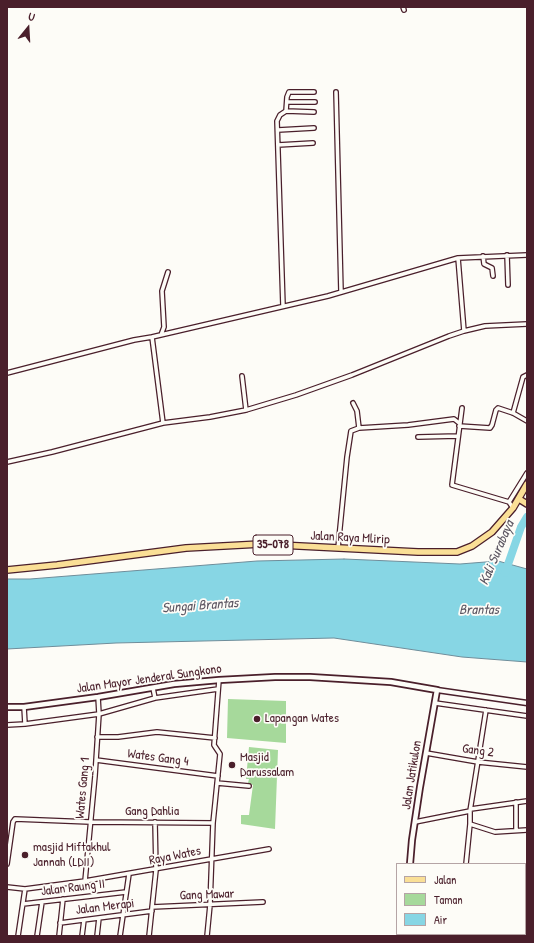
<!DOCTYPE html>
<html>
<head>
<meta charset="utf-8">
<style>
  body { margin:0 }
  #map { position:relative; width:534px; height:943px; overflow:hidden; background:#fdfcf7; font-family:"Patrick Hand",sans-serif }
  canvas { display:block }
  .frame { position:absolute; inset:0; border:8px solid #4a1f2b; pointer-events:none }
  .legend { position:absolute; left:396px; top:863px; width:130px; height:72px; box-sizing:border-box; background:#fdfcf7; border:1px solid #b5a4a5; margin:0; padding:5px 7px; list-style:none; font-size:12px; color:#4a1f2b }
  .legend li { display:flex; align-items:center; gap:8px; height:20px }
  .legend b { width:20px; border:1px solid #b5a4a5 }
  .north { position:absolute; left:8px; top:8px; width:40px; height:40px; -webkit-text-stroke:3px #fdfcf7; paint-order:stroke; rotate:18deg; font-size:11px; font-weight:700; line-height:16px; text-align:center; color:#4a1f2b }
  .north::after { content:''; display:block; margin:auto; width:14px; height:18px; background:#4a1f2b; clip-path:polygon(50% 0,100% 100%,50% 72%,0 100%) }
</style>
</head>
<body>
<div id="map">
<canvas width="534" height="943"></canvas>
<div class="frame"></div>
<ul class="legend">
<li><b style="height:5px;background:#fadf96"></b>Jalan</li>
<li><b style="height:11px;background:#a6d99b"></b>Taman</li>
<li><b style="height:11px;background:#87d6e4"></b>Air</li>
</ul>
<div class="north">U</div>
</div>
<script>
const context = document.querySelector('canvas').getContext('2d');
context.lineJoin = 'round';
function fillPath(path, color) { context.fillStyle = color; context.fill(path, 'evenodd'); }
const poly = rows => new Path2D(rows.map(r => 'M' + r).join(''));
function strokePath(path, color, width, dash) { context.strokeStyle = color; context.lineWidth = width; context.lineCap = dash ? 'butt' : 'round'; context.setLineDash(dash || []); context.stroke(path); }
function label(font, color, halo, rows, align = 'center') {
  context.font = font + ' "Patrick Hand",sans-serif'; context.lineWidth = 3.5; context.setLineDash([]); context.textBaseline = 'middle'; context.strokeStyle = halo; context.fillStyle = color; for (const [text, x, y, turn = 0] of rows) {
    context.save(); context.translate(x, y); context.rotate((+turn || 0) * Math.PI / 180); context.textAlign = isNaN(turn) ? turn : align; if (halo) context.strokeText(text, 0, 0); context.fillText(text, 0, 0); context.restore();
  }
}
fillPath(poly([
  [228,699,286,701,286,743,227,738],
  [249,747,278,750,275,829,241,824,241,815,249,815,253,785,248,783,249,779,246,779]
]), '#a6d99b');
const water = poly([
  [344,559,460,564,498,561,527,569,527,662,462,657,334,638,116,643,7,649,7,579,30,579,257,561,344,559]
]);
fillPath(water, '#87d6e4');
strokePath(water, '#6f8d9a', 1);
strokePath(poly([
  [505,573,521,527,527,517]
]), '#87d6e4', 8);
const minor = poly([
  [403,7,404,10],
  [336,92,341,292],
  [287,102,315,102],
  [286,111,314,112],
  [278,130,314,128],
  [278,145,313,143],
  [507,255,508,285],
  [483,256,484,264,492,268,493,276],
  [283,306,277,121,280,115,286,111,287,97,289,92,314,92],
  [464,331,458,258,527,255],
  [161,335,164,327,162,291,168,272],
  [152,337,328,296,458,258],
  [7,373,134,340,152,337,163,423],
  [242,376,246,410],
  [353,403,357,411,359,428],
  [462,408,452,485,509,502,513,508],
  [513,413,523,377,527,375],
  [459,426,490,428,492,425,496,410,498,408,513,413,527,421],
  [418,437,458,436],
  [7,462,52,452,163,423,210,417,246,410,296,395,352,375,449,336,464,331,485,326,527,324],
  [509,502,527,473],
  [338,548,347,457,351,431,359,428,408,425,454,419,459,423],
  [153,688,155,698],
  [435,703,527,716],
  [24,707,25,724],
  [7,725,25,724,99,714,155,698,218,689],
  [97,737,118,737,157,732,215,738],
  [426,753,478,762,527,767],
  [96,760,218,776],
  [217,783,249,786],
  [516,802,516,830],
  [471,809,527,801],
  [415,822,470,811],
  [470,824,495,832,527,830],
  [7,864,13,822,15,819,90,822,213,823],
  [466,864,470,824,470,811,486,710],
  [525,880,527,880],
  [85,881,95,776,99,714,98,697],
  [7,887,25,889,85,881,269,849],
  [23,904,126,892],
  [152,907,263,902],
  [525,916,527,916],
  [60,923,152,911],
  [18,936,25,889],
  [37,936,42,902],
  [59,936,63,899],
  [82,936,84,920],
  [97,936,99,918],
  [120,936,129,874],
  [149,936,156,870,155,822],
  [207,936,210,905,213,823,220,754,214,745,219,680],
  [456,936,457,934]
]);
const tertiary = poly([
  [437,690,527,703]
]);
const secondary = poly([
  [7,707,24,707,98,697,174,684,219,680,275,677,310,677,391,682,437,690,420,787,412,840,410,864],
  [401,936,401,934]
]);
const primary = poly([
  [519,499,527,504],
  [7,570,57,565,186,548,242,545,260,544,418,552,457,552,472,546,492,532,513,508,527,484]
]);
strokePath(minor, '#4a1f2b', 6);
strokePath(tertiary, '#4a1f2b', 7);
strokePath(secondary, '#4a1f2b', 8);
strokePath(primary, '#4a1f2b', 8);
strokePath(minor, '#fdfcf7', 3.5);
strokePath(tertiary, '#fdfcf7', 4);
strokePath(secondary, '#fdfcf7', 4.5);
strokePath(primary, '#fadf96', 5.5);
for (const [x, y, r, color] of [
  [257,719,4,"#4a1f2b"],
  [232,765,4,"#4a1f2b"],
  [25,855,4,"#4a1f2b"]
]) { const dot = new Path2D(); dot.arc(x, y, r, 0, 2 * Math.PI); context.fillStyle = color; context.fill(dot); strokePath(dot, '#fdfcf7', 1.5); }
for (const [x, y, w] of [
  [273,545,40]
]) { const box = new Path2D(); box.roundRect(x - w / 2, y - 10, w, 20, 3); context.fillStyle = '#fdfcf7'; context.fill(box); strokePath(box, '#4a1f2b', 1); }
label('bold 12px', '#4a1f2b', null, [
  ["35-078",273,545]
]);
label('13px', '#4a1f2b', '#fdfcf7', [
  ["Jalan Raya Mlirip",350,538,3],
  ["Jalan Mayor Jenderal Sungkono",149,679,-8],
  ["Gang 2",478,751,8],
  ["Wates Gang 4",158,758,8],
  ["Jalan Jatikulon",412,775,-81],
  ["Wates Gang 1",83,788,-85],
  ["Gang Dahlia",152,812],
  ["Raya Wates",175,856,-11],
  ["Jalan Raung II",73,888,-7],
  ["Gang Mawar",207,895,-2],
  ["Jalan Merapi",105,907,-7]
]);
label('13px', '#4a1f2b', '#fdfcf7', [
  ["Lapangan Wates",265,719],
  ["Masjid",240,758],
  ["Darussalam",240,773],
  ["masjid Miftakhul",33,848],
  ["Jannah (LDII)",33,863]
], 'left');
label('italic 14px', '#5c5662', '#fdfcf7', [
  ["Kali Surabaya",497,553,-67],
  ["Sungai Brantas",200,606,-4],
  ["Brantas",479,610]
]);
</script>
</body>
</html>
